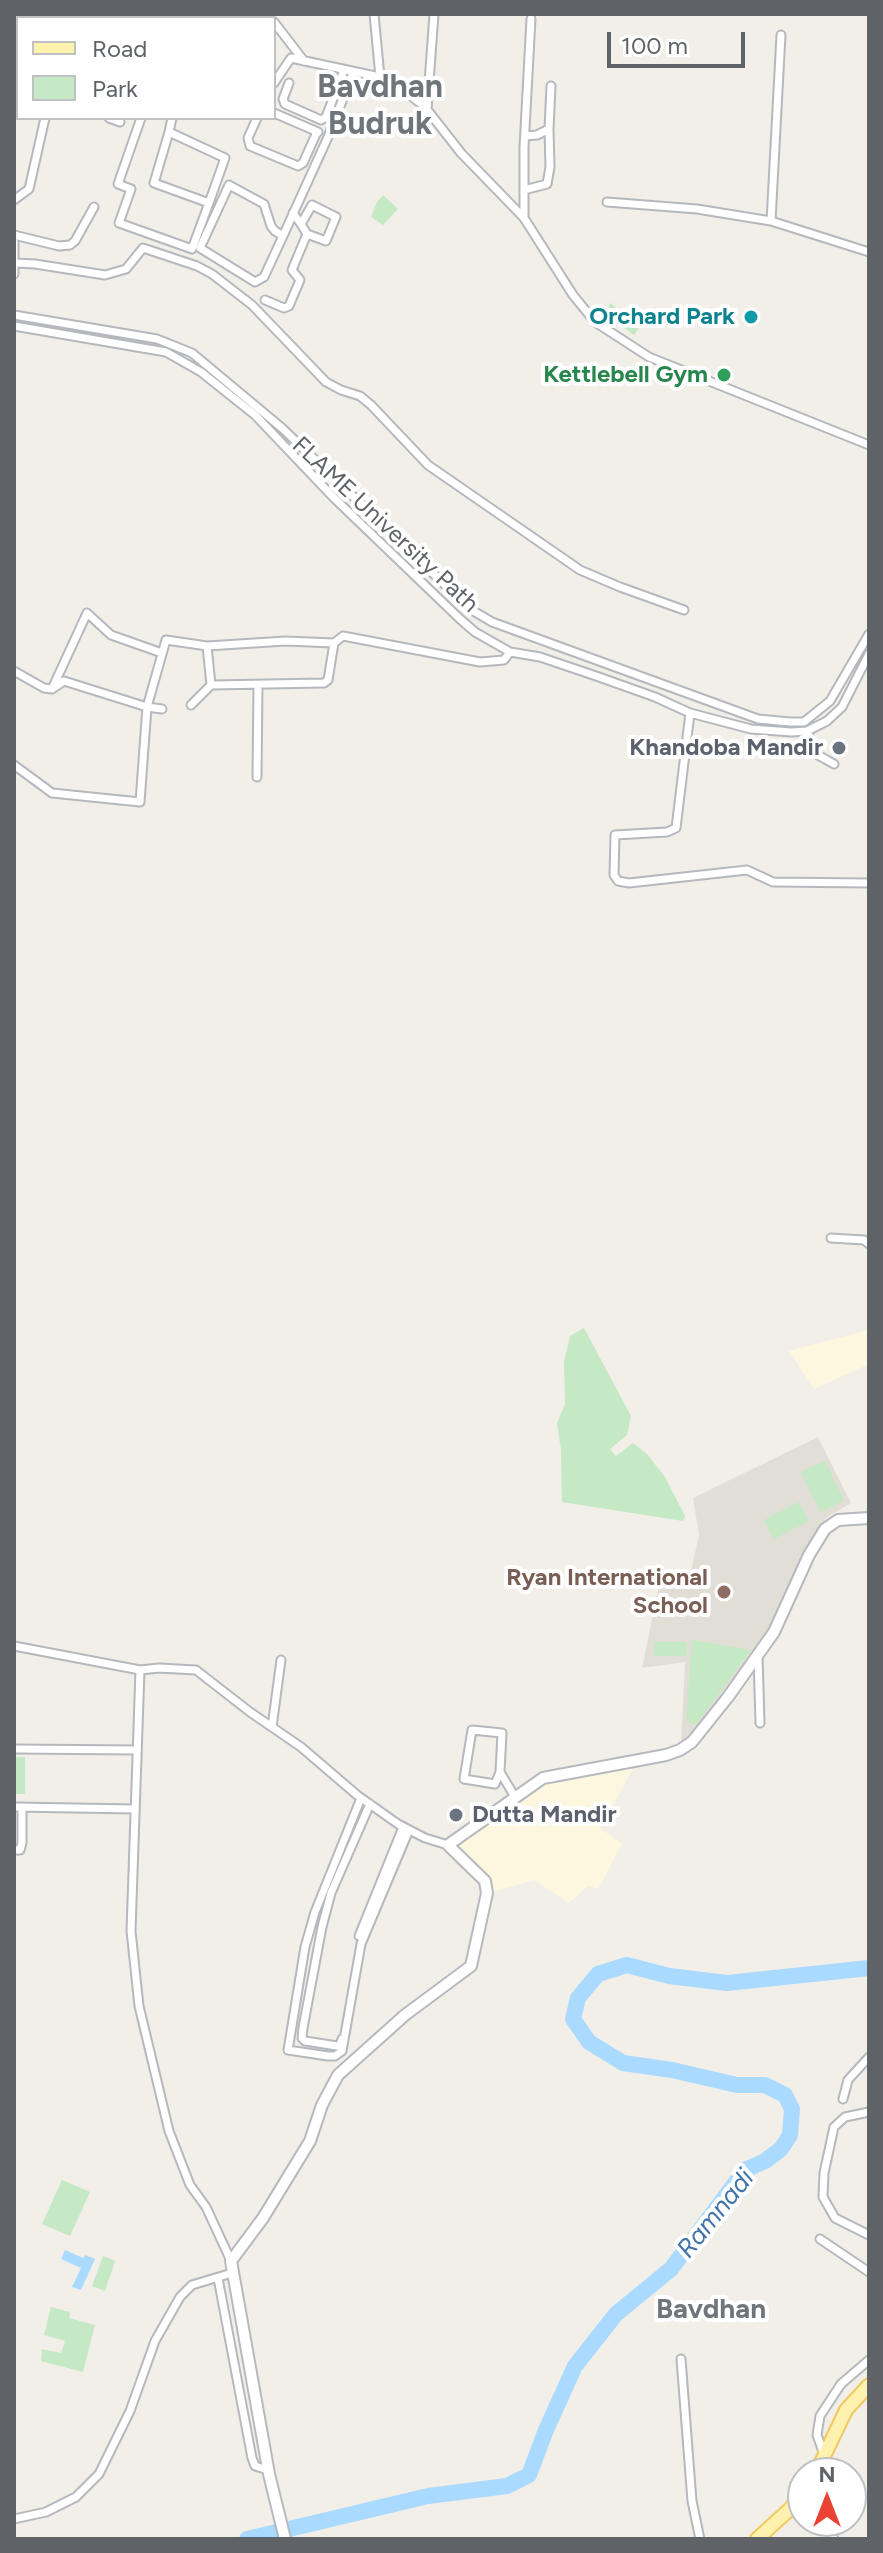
<!DOCTYPE html>
<html>
<head>
<meta charset="utf-8">
<style>
  body { margin:0 }
  #map { position:relative; width:883px; height:2553px; overflow:hidden; background:#f1efe8; font-family:Figtree,sans-serif }
  canvas { display:block }
  .frame { position:absolute; inset:0; border:16px solid #5f6368; pointer-events:none }
  .legend { position:absolute; left:16px; top:16px; width:260px; height:104px; box-sizing:border-box; background:#fff; border:2px solid #bfc1c3; margin:0; padding:10px 14px; list-style:none; font-size:24px; color:#5f6368 }
  .legend li { display:flex; align-items:center; gap:16px; height:40px }
  .legend b { width:40px; border:2px solid #bfc1c3 }
  .north { position:absolute; left:787px; top:2457px; width:80px; height:80px; box-sizing:border-box; background:#fff; border:2px solid #bfc1c3; border-radius:50%; rotate:0deg; font-size:22px; font-weight:700; line-height:32px; text-align:center; color:#5f6368 }
  .north::after { content:''; display:block; margin:auto; width:28px; height:36px; background:#ea4335; clip-path:polygon(50% 0,100% 100%,50% 72%,0 100%) }
  .scale { position:absolute; left:607px; top:32px; width:138px; height:36px; box-sizing:border-box; border:4px solid #5f6368; border-top:0; padding-left:10px; font-size:24px; line-height:28px; white-space:nowrap; color:#5f6368; -webkit-text-stroke:6px #fff; paint-order:stroke }
</style>
</head>
<body>
<div id="map">
<canvas width="883" height="2553"></canvas>
<div class="frame"></div>
<ul class="legend">
<li><b style="height:10px;background:#fff2af"></b>Road</li>
<li><b style="height:22px;background:#c5e8c5"></b>Park</li>
</ul>
<div class="north">N</div>
<div class="scale">100 m</div>
</div>
<script>
const context = document.querySelector('canvas').getContext('2d');
context.lineJoin = 'round';
function fillPath(path, color) { context.fillStyle = color; context.fill(path, 'evenodd'); }
const poly = rows => new Path2D(rows.map(r => 'M' + r).join(''));
function strokePath(path, color, width, dash) { context.strokeStyle = color; context.lineWidth = width; context.lineCap = dash ? 'butt' : 'round'; context.setLineDash(dash || []); context.stroke(path); }
function label(font, color, halo, rows, align = 'center') {
  context.font = font + ' Figtree,sans-serif'; context.lineWidth = 8; context.setLineDash([]); context.textBaseline = 'middle'; context.strokeStyle = halo; context.fillStyle = color; for (const [text, x, y, turn = 0] of rows) {
    context.save(); context.translate(x, y); context.rotate((+turn || 0) * Math.PI / 180); context.textAlign = isNaN(turn) ? turn : align; if (halo) context.strokeText(text, 0, 0); context.fillText(text, 0, 0); context.restore();
  }
}
fillPath(poly([
  [869,1330,869,1364,814,1389,789,1351],
  [633,1764,634,1767,600,1828,622,1844,598,1889,588,1886,569,1903,534,1880,493,1892,485,1874,458,1844,531,1788,551,1780]
]), '#fef7e0');
fillPath(poly([
  [818,1437,851,1503,827,1517,820,1526,772,1629,690,1741,681,1744,685,1662,642,1668,662,1571,690,1575,699,1535,693,1498]
]), '#e1ded6');
fillPath(poly([
  [383,195,398,209,383,225,371,217,377,202],
  [611,303,620,312,622,309,629,316,633,314,645,319,634,335,615,321,606,311,605,313],
  [584,1328,631,1416,627,1435,610,1449,616,1456,633,1443,647,1454,665,1477,685,1516,683,1521,562,1502,561,1450,557,1423,565,1404,564,1362,570,1336],
  [825,1461,844,1501,820,1512,801,1472],
  [799,1502,809,1521,774,1539,764,1520],
  [692,1640,751,1650,696,1725,686,1721],
  [654,1642,687,1642,687,1656,654,1656],
  [14,1757,25,1757,25,1794,14,1794],
  [62,2180,90,2192,70,2236,42,2224],
  [103,2256,115,2261,105,2291,92,2286],
  [51,2307,70,2312,69,2318,95,2325,83,2372,41,2361,42,2349,61,2353,65,2341,44,2335]
]), '#c5e8c5');
fillPath(poly([
  [65,2250,83,2258,85,2255,95,2259,81,2290,72,2287,81,2268,61,2259]
]), '#aadaff');
strokePath(poly([
  [247,2539,428,2496,507,2486,529,2475,546,2430,575,2366,616,2314,671,2269,745,2170,765,2161,781,2149,790,2135,792,2109,785,2095,765,2085,737,2085,672,2070,623,2063,589,2042,573,2019,578,1998,598,1974,627,1965,669,1976,727,1983,869,1968]
]), '#aadaff', 16);
const street = poly([
  [264,14,270,18],
  [374,14,380,77],
  [274,22,304,61],
  [14,26,18,27],
  [274,83,291,58,380,77,397,85,425,107,461,153,524,218,573,295,595,322,649,357,869,445],
  [289,83,283,99,285,104,321,120,326,117,344,70],
  [427,110,434,14],
  [274,113,318,132],
  [109,118,120,122],
  [141,118,118,184,131,189,119,223,192,249,209,203,154,183,169,132],
  [172,118,169,132,225,158,209,203],
  [257,118,248,138,250,146,298,166,303,163,317,132],
  [525,136,537,135,549,129,551,86],
  [524,190,547,184,550,167,549,129],
  [14,200,29,189,45,118],
  [607,202,697,209,771,221,869,252],
  [293,213,301,224,312,205,336,217,326,241,307,234,301,224],
  [524,218,524,147,531,19],
  [771,221,781,35],
  [14,235,59,246,70,245,75,241,94,207],
  [283,236,275,231,271,226,264,204,229,185,200,248,255,282,264,277,283,236,328,137,353,73],
  [14,242,14,274],
  [15,263,35,264,105,275,126,269,143,248,197,266,212,274,252,305,326,382,341,390,360,396,371,405,428,465,580,570,620,587,684,610],
  [265,300,284,308,289,306,300,280,292,270,307,234],
  [14,315,157,339,192,353,282,428,470,609,492,622,758,719,790,722,804,722,830,701,869,634],
  [14,326,166,352,201,372,255,415,334,498,460,619,475,632,510,652,540,657,596,676,655,697,690,713,751,729,791,732,807,731,827,721,842,707,869,654],
  [14,671,44,688,52,689,64,681,147,707,162,709],
  [211,685,207,646,286,641,334,643],
  [52,689,87,613,111,635,162,653],
  [191,705,211,685,324,683,328,680,334,643,343,636,480,662,504,660,510,652],
  [690,713,676,828,667,832,615,835,614,875,618,881,629,883,747,870,773,882,869,883],
  [807,731,816,754,834,764],
  [14,765,52,793,140,802,147,707,166,640,207,646],
  [257,777,258,686],
  [831,1238,864,1240,869,1244],
  [14,1646,140,1670,159,1668,196,1670,250,1712,301,1747,357,1795,398,1824,425,1838,448,1845],
  [758,1655,760,1723],
  [140,1670,131,1931,139,2006,169,2131,190,2185,206,2207,231,2261],
  [272,1727,281,1660],
  [472,1730,502,1733,500,1772,495,1784,464,1779,472,1730],
  [14,1749,137,1750],
  [500,1772,515,1797],
  [361,1798,315,1912,305,1947,288,2050,328,2056,335,2056,342,2051,361,1944,409,1830],
  [14,1807,135,1809],
  [14,1850,20,1850,22,1843,22,1807],
  [359,1936,403,1827],
  [342,2039,340,2045,337,2046,305,2041,302,2038,303,2028,322,1927,331,1893,370,1804],
  [843,2099,848,2080,869,2057],
  [869,2112,845,2117,834,2127,824,2173,823,2197,835,2218,869,2235],
  [820,2239,869,2272],
  [218,2278,252,2458,255,2466,268,2470],
  [681,2359,692,2501,700,2539],
  [825,2457,817,2435,820,2416,841,2384,869,2360],
  [14,2519,46,2512,76,2497,99,2474,130,2411,155,2341,180,2297,192,2285,232,2273],
  [825,2521,834,2539]
]);
const secondary = poly([
  [285,2539,269,2474,231,2261,263,2218,310,2141,322,2105,338,2075,405,2015,471,1966,487,1893,485,1881,448,1845,543,1778,666,1755,680,1750,692,1742,728,1697,774,1632,809,1555,825,1529,838,1520,869,1518]
]);
const primary = poly([
  [816,2473,846,2410,869,2385],
  [757,2539,790,2509,803,2492]
]);
strokePath(street, '#b5b8bc', 11);
strokePath(secondary, '#b6babf', 14);
strokePath(primary, '#f2c960', 16);
strokePath(street, '#fff', 7);
strokePath(secondary, '#fff', 10);
strokePath(primary, '#fff2af', 12);
for (const [x, y, r, color] of [
  [751,317,8,"#0f9aa8"],
  [724,375,8,"#2e9e5b"],
  [839,748,8,"#6b7280"],
  [724,1592,8,"#8d6e63"],
  [456,1815,8,"#6b7280"]
]) { const dot = new Path2D(); dot.arc(x, y, r, 0, 2 * Math.PI); context.fillStyle = color; context.fill(dot); strokePath(dot, '#fff', 3); }
label('bold 24px', '#0d838f', '#fff', [
  ["Orchard Park",735,317]
], 'right');
label('bold 24px', '#27864d', '#fff', [
  ["Kettlebell Gym",708,375]
], 'right');
label('24px', '#5f6368', '#fff', [
  ["FLAME University Path",385,525,43]
]);
label('bold 24px', '#5b616d', '#fff', [
  ["Khandoba Mandir",823,748],
  ["Dutta Mandir",472,1815,"left"]
], 'right');
label('bold 24px', '#785e54', '#fff', [
  ["Ryan International",708,1578],
  ["School",708,1606]
], 'right');
label('italic 26px', '#4174aa', '#fff', [
  ["Ramnadi",716,2214,-51]
]);
label('bold 28px', '#70757a', '#fff', [
  ["Bavdhan",711,2310]
]);
label('bold 32px', '#70757a', '#fff', [
  ["Bavdhan",380,88],
  ["Budruk",380,125]
]);
</script>
</body>
</html>
